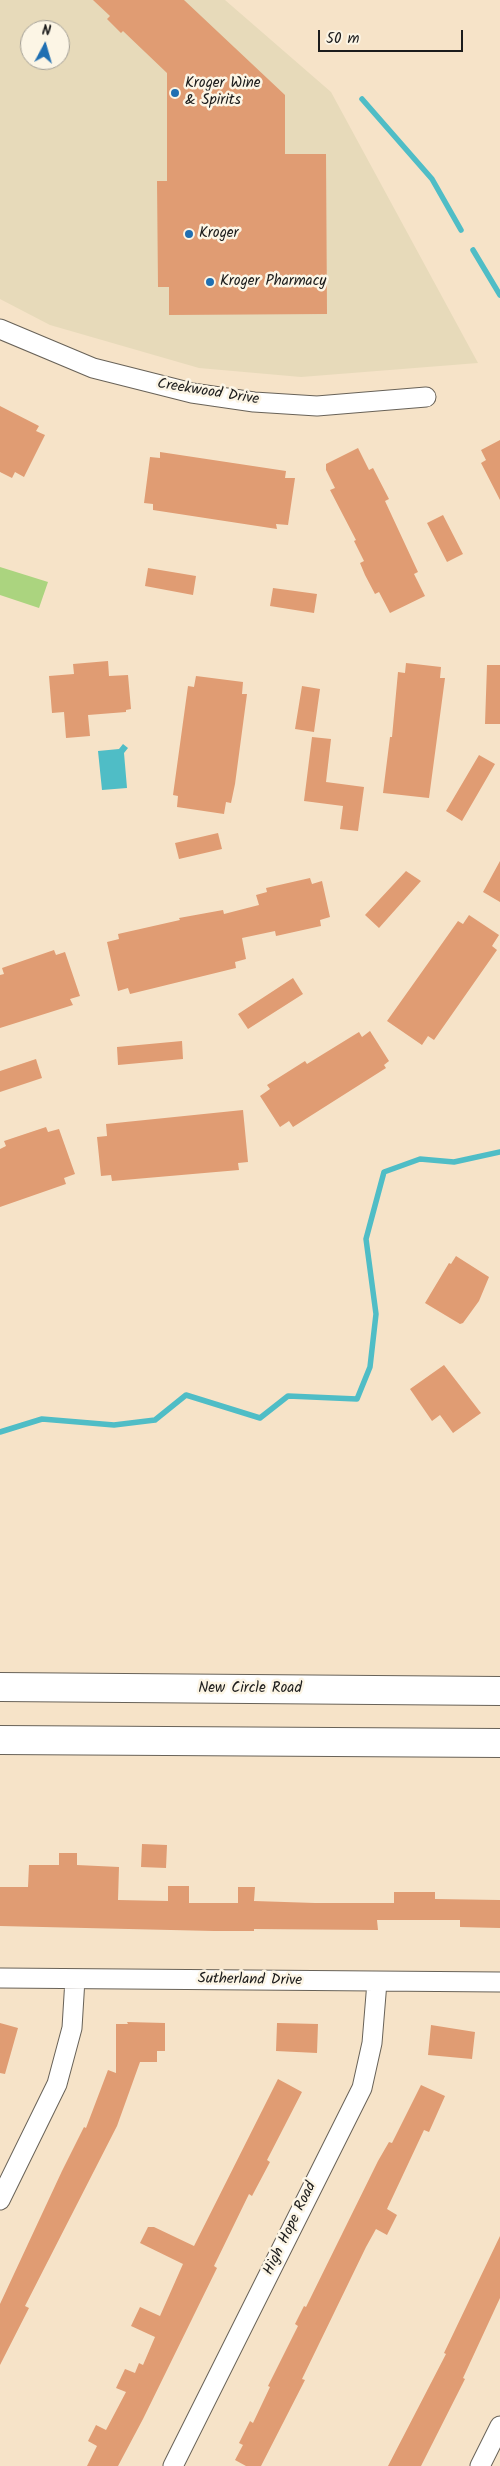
<!DOCTYPE html>
<html>
<head>
<meta charset="utf-8">
<style>
  body { margin:0 }
  #map { position:relative; width:500px; height:2466px; overflow:hidden; background:#f6e3c8; font-family:Kalam,sans-serif }
  canvas { display:block }
  .north { position:absolute; left:20px; top:20px; width:50px; height:50px; box-sizing:border-box; background:#fcf5e5; border:1px solid #a29e95; border-radius:50%; rotate:6deg; font-size:14px; font-weight:700; line-height:20px; text-align:center; color:#1c1c1c }
  .north::after { content:''; display:block; margin:auto; width:18px; height:22px; background:#1f6fb2; clip-path:polygon(50% 0,100% 100%,50% 72%,0 100%) }
  .scale { position:absolute; left:318px; top:30px; width:145px; height:22px; box-sizing:border-box; border:2px solid #1c1c1c; border-top:0; padding-left:6px; font-size:15px; line-height:18px; white-space:nowrap; color:#1c1c1c; -webkit-text-stroke:4px #fcf5e5; paint-order:stroke }
</style>
</head>
<body>
<div id="map">
<canvas width="500" height="2466"></canvas>
<div class="north">N</div>
<div class="scale">50 m</div>
</div>
<script>
const context = document.querySelector('canvas').getContext('2d');
context.lineJoin = 'round';
function fillPath(path, color) { context.fillStyle = color; context.fill(path, 'evenodd'); }
const poly = rows => new Path2D(rows.map(r => 'M' + r).join(''));
function strokePath(path, color, width, dash) { context.strokeStyle = color; context.lineWidth = width; context.lineCap = dash ? 'butt' : 'round'; context.setLineDash(dash || []); context.stroke(path); }
function label(font, color, halo, rows, align = 'center') {
  context.font = font + ' Kalam,sans-serif'; context.lineWidth = 5; context.setLineDash([]); context.textBaseline = 'middle'; context.strokeStyle = halo; context.fillStyle = color; for (const [text, x, y, turn = 0] of rows) {
    context.save(); context.translate(x, y); context.rotate((+turn || 0) * Math.PI / 180); context.textAlign = isNaN(turn) ? turn : align; if (halo) context.strokeText(text, 0, 0); context.fillText(text, 0, 0); context.restore();
  }
}
fillPath(poly([
  [0,0,225,0,331,92,478,363,301,377,199,368,50,325,0,299],
  [30,30,60,30,60,60,30,60]
]), '#e7daba');
fillPath(poly([
  [0,567,48,582,39,608,0,595]
]), '#abd47f');
fillPath(poly([
  [123,744,128,748,124,753,127,788,102,790,98,751,119,749]
]), '#4fbdc6');
strokePath(poly([
  [362,99,432,179,461,230],
  [473,250,500,295],
  [0,1432,42,1419,114,1425,155,1420,186,1395,260,1418,288,1396,357,1399,370,1367,376,1314,366,1239,384,1172,420,1159,454,1162,500,1152]
]), '#4fbdc6', 5.5);
fillPath(poly([
  [93,0,184,0,285,95,285,154,326,154,327,314,169,315,169,287,158,287,157,181,167,181,167,73,123,31,121,33,107,19,110,16],
  [0,406,39,426,36,431,45,435,24,477,15,472,12,478,0,472],
  [500,440,500,500,481,463,486,460,481,450],
  [358,448,369,470,373,468,389,499,385,501,418,572,414,574,425,596,390,613,379,592,375,594,365,575,360,563,364,561,354,541,356,540,330,490,335,488,326,470,326,464],
  [160,452,286,471,285,478,295,478,288,525,276,524,277,529,153,510,153,504,144,503,150,457,160,458],
  [443,515,463,554,447,562,427,523],
  [148,568,196,576,193,595,145,586],
  [273,588,317,594,314,613,270,606],
  [108,661,109,676,128,675,131,709,126,710,126,712,88,715,90,736,66,738,64,712,52,713,49,676,74,674,73,664],
  [406,663,441,667,440,678,445,678,429,798,383,793,390,737,392,737,398,672,405,673],
  [487,665,500,665,500,724,485,724],
  [196,676,243,682,242,694,247,694,235,784,231,803,226,802,224,814,177,807,178,796,173,795,188,686,194,687],
  [302,686,320,689,314,732,295,729],
  [312,737,331,739,326,782,364,787,358,831,340,829,343,806,304,801],
  [479,755,495,764,462,821,446,811],
  [218,833,222,849,179,859,175,843],
  [500,861,500,902,483,892],
  [406,871,421,881,379,928,365,915],
  [310,878,312,884,322,881,330,917,320,920,321,926,276,936,275,931,242,938,246,959,235,962,236,968,130,994,128,988,118,991,107,942,119,939,118,934,180,920,179,918,223,910,224,914,259,905,256,895,267,892,266,888],
  [469,915,499,935,492,946,497,950,434,1040,428,1036,422,1045,387,1021,458,921,463,924],
  [54,950,56,955,65,952,80,996,70,999,73,1005,0,1028,0,975,4,974,2,968],
  [293,978,303,994,248,1029,238,1014],
  [370,1031,389,1061,384,1065,386,1068,293,1127,289,1121,280,1127,260,1096,270,1089,267,1085,305,1061,307,1064,359,1032,362,1037],
  [182,1041,183,1059,118,1065,117,1047],
  [36,1059,42,1078,0,1092,0,1071],
  [243,1110,248,1162,238,1163,239,1170,112,1181,111,1175,101,1176,97,1137,107,1136,106,1124],
  [46,1127,48,1132,59,1129,75,1174,64,1178,66,1184,0,1207,0,1149,6,1146,4,1141],
  [456,1256,489,1277,479,1301,463,1323,460,1324,425,1303,449,1263,451,1264],
  [444,1365,481,1413,453,1433,440,1415,432,1421,410,1389],
  [142,1844,167,1845,166,1868,141,1867],
  [59,1853,77,1853,77,1865,119,1867,118,1900,168,1901,168,1886,189,1886,189,1903,238,1903,238,1887,255,1887,254,1901,315,1903,394,1903,394,1892,435,1892,435,1899,500,1900,500,1928,460,1927,460,1920,377,1920,378,1930,254,1929,254,1931,214,1931,0,1926,0,1887,28,1887,29,1865,59,1865],
  [127,2022,165,2023,165,2051,157,2051,157,2062,140,2062,117,2126,25,2306,29,2308,0,2365,0,2304,62,2171,84,2127,86,2128,108,2070,116,2073,116,2024,128,2024],
  [0,2023,18,2028,5,2074,0,2073],
  [277,2023,318,2024,317,2053,276,2051],
  [431,2025,475,2032,472,2059,428,2055],
  [278,2079,302,2092,267,2160,270,2162,252,2196,249,2194,214,2266,217,2268,143,2419,118,2466,87,2466,97,2446,88,2441,96,2425,106,2430,126,2392,116,2388,125,2369,135,2373,139,2363,143,2365,155,2337,131,2326,140,2307,160,2316,183,2264,140,2243,148,2227,154,2227,194,2246],
  [421,2085,445,2096,429,2132,424,2130,387,2209,397,2215,387,2235,376,2229,366,2247,302,2379,305,2380,261,2466,246,2466,235,2460,243,2445,239,2443,250,2421,253,2423,270,2387,268,2386,298,2326,295,2324,304,2306,306,2307,378,2161,389,2142,392,2143],
  [500,2236,500,2298,463,2378,465,2379,421,2466,388,2466,446,2354,444,2353]
]), '#e09c73');
const minor = poly([
  [0,329,93,368,192,393,254,402,317,406,426,397],
  [0,1978,500,1982],
  [0,2200,57,2084,72,2028,75,1979],
  [173,2466,362,2088,372,2043,377,1982],
  [480,2466,500,2426]
]);
const motorway = poly([
  [0,1687,500,1691],
  [0,1740,500,1743]
]);
strokePath(minor, '#686258', 21);
strokePath(motorway, '#686258', 30);
strokePath(minor, '#fff', 19);
strokePath(motorway, '#fff', 28);
for (const [x, y, r, color] of [
  [175,93,5,"#1f6fb2"],
  [189,234,5,"#1f6fb2"],
  [210,282,5,"#1f6fb2"]
]) { const dot = new Path2D(); dot.arc(x, y, r, 0, 2 * Math.PI); context.fillStyle = color; context.fill(dot); strokePath(dot, '#fcf5e5', 2); }
label('15px', '#1c1c1c', '#fcf5e5', [
  ["Kroger Wine",185,84],
  ["& Spirits",185,101],
  ["Kroger",199,234],
  ["Kroger Pharmacy",220,282]
], 'left');
label('15px', '#1c1c1c', '#fcf5e5', [
  ["Creekwood Drive",208,393,9],
  ["New Circle Road",250,1689],
  ["Sutherland Drive",250,1981,1],
  ["High Hope Road",291,2229,-64]
]);
</script>
</body>
</html>
